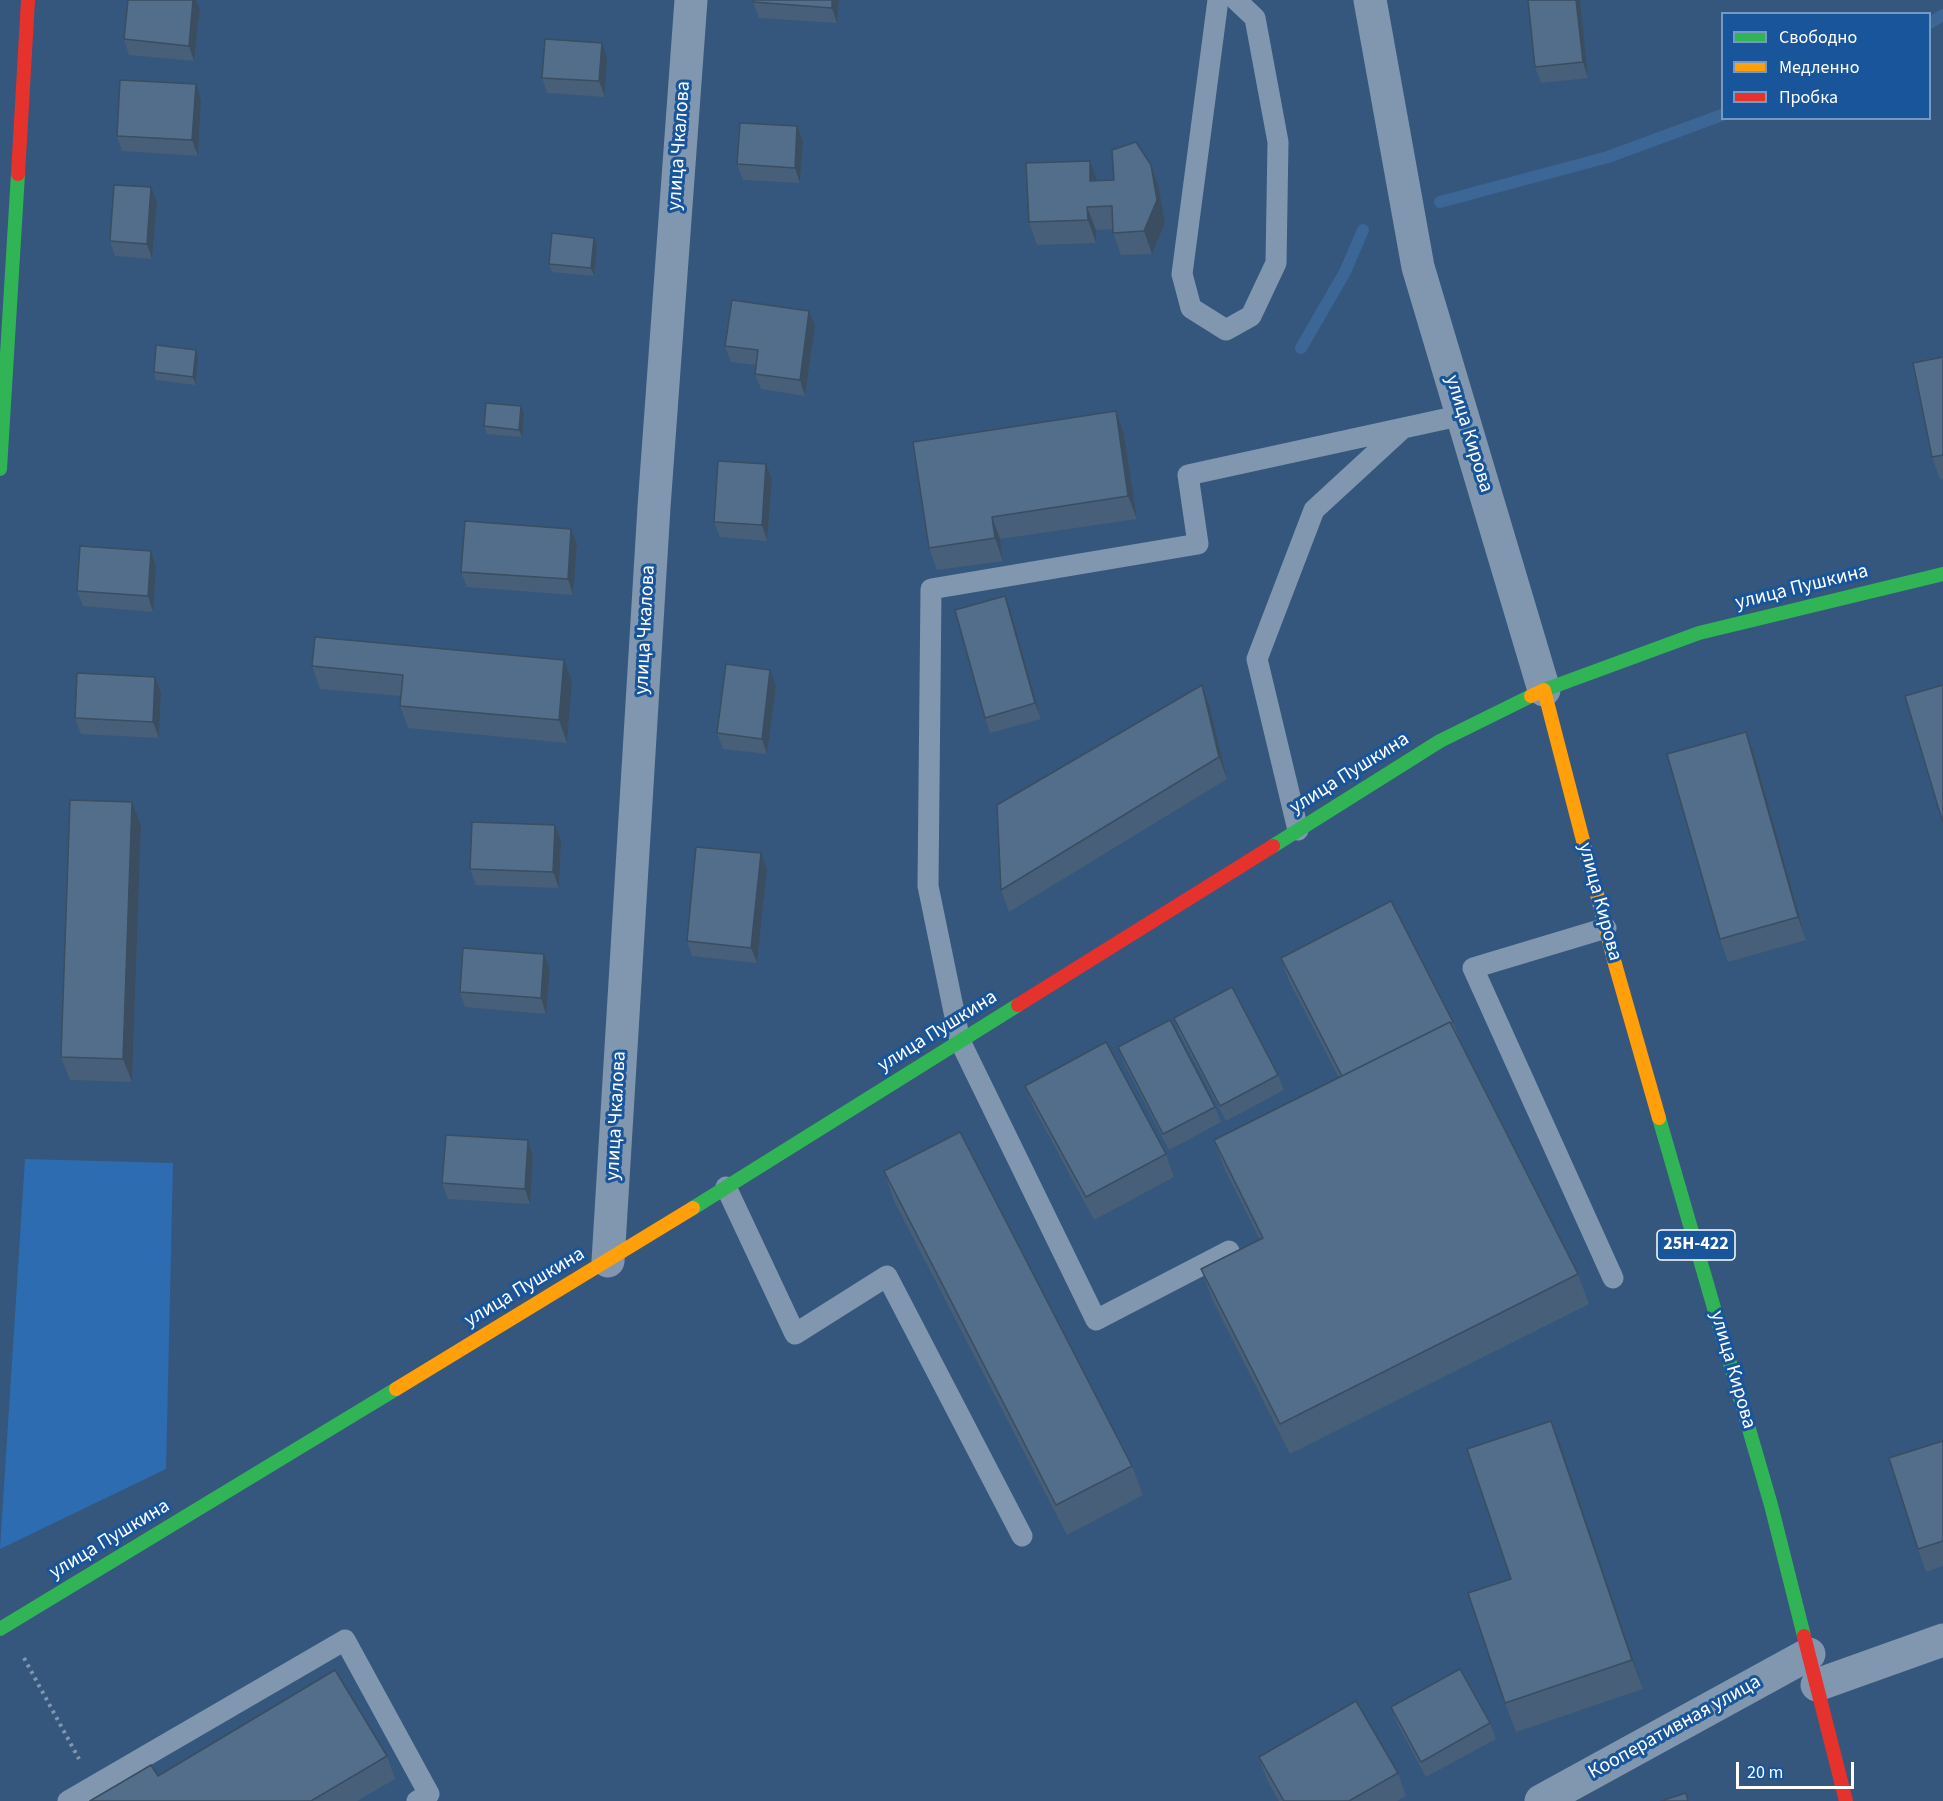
<!DOCTYPE html>
<html>
<head>
<meta charset="utf-8">
<style>
  body { margin:0 }
  #map { position:relative; width:1943px; height:1801px; overflow:hidden; background:#35577d; font-family:"Source Sans 3",sans-serif }
  canvas { display:block }
  .legend { position:absolute; left:1721px; top:12px; width:210px; height:108px; box-sizing:border-box; background:#18559a; border:2px solid #7499c2; margin:0; padding:8px 10px; list-style:none; font-size:18px; color:#fff }
  .legend li { display:flex; align-items:center; gap:12px; height:30px }
  .legend b { width:30px; border:2px solid #7499c2 }
  .scale { position:absolute; left:1736px; top:1762px; width:118px; height:27px; box-sizing:border-box; border:3px solid #fff; border-top:0; padding-left:8px; font-size:18px; line-height:21px; white-space:nowrap; color:#fff; -webkit-text-stroke:4px #18559a; paint-order:stroke }
</style>
</head>
<body>
<div id="map">
<canvas width="1943" height="1801"></canvas>
<ul class="legend">
<li><b style="height:8px;background:#30b455"></b>Свободно</li>
<li><b style="height:8px;background:#ff9f0a"></b>Медленно</li>
<li><b style="height:8px;background:#e5322d"></b>Пробка</li>
</ul>
<div class="scale">20 m</div>
</div>
<script>
const context = document.querySelector('canvas').getContext('2d');
context.lineJoin = 'round';
function fillPath(path, color) { context.fillStyle = color; context.fill(path, 'evenodd'); }
const poly = rows => new Path2D(rows.map(r => 'M' + r).join(''));
function strokePath(path, color, width, dash) { context.strokeStyle = color; context.lineWidth = width; context.lineCap = dash ? 'butt' : 'round'; context.setLineDash(dash || []); context.stroke(path); }
function label(font, color, halo, rows, align = 'center') {
  context.font = font + ' "Source Sans 3",sans-serif'; context.lineWidth = 6; context.setLineDash([]); context.textBaseline = 'middle'; context.strokeStyle = halo; context.fillStyle = color; for (const [text, x, y, turn = 0] of rows) {
    context.save(); context.translate(x, y); context.rotate((+turn || 0) * Math.PI / 180); context.textAlign = isNaN(turn) ? turn : align; if (halo) context.strokeText(text, 0, 0); context.fillText(text, 0, 0); context.restore();
  }
}
fillPath(poly([
  [25,1159,173,1163,166,1469,0,1549]
]), '#2d6cb0');
strokePath(poly([
  [1930,23,1943,15],
  [1440,202,1608,157,1722,115],
  [1301,348,1345,272,1363,230]
]), '#3b6696', 12);
strokePath(poly([
  [24,1658,79,1759]
]), '#8097af', 4, [3, 4.5]);
strokePath(poly([
  [1218,0,1182,274,1191,308,1226,330,1251,316,1276,263,1278,142,1255,18,1236,0],
  [1298,830,1257,659,1314,510,1402,429],
  [1606,928,1473,968,1613,1278],
  [726,1187,795,1334,887,1276,1022,1536],
  [1229,1251,1096,1320,960,1041,928,886,931,589,1198,544,1188,475,1463,415],
  [68,1801,345,1640,429,1794,417,1801]
]), '#8097af', 21);
strokePath(poly([
  [1370,0,1418,267,1544,690],
  [608,1261,654,507,691,0],
  [1817,1685,1943,1640],
  [1541,1801,1809,1654]
]), '#8097af', 33);
strokePath(poly([
  [0,469,18,174],
  [1544,690,1699,633,1943,574],
  [1273,846,1440,741,1531,696],
  [1659,1118,1771,1505,1804,1636],
  [693,1208,1018,1005],
  [0,1629,396,1389]
]), '#30b455', 14);
strokePath(poly([
  [1531,696,1544,690,1615,964,1659,1118],
  [396,1389,693,1208]
]), '#ff9f0a', 14);
strokePath(poly([
  [18,174,28,0],
  [1018,1005,1273,846],
  [1804,1636,1846,1801]
]), '#e5322d', 14);
fillPath(poly([
  [128,0,196,0,200,9,194,61,129,55,124,39],
  [754,0,839,0,837,23,759,18,753,2],
  [1580,0,1588,78,1541,83,1535,67],
  [607,58,605,97,547,93,542,78],
  [201,100,198,156,122,151,117,136],
  [797,126,803,141,800,183,743,180,737,164],
  [1097,181,1159,188,1165,223,1152,254,1121,255,1113,233,1113,229,1096,230,1096,243,1037,245,1029,222],
  [157,202,152,259,115,256,110,241],
  [597,245,594,276,552,272,549,264],
  [815,326,805,396,761,389,755,374,756,365,731,362,725,346],
  [1943,357,1943,479,1940,480,1932,457],
  [198,358,196,385,156,380,154,372],
  [524,414,522,437,487,434,484,426],
  [1124,434,1137,519,1000,539,1003,561,937,570,929,548],
  [766,464,772,479,767,541,720,537,714,522],
  [571,529,577,544,573,595,467,587,461,572],
  [156,567,153,612,83,606,77,591],
  [1011,612,1041,719,990,733,985,718],
  [312,666,572,682,567,743,408,728,400,706,401,696,320,689],
  [155,677,161,692,159,738,81,734,75,718],
  [776,686,767,754,723,749,717,733],
  [1210,708,1227,779,1009,912,1001,890],
  [1746,732,1754,754,1806,940,1728,962,1720,939],
  [132,802,141,825,132,1082,70,1080,61,1057],
  [561,841,559,888,476,885,470,869],
  [761,853,767,869,757,963,692,956,687,941],
  [544,954,550,969,546,1014,465,1007,460,992],
  [1281,958,1453,1022,1461,1043,1578,1274,1589,1304,1290,1454,1212,1299,1201,1269,1260,1240,1225,1170,1214,1140,1339,1078,1289,981],
  [1174,1018,1278,1075,1284,1090,1226,1121,1179,1033],
  [1118,1047,1215,1107,1221,1122,1169,1150,1124,1063],
  [1025,1086,1166,1154,1174,1177,1094,1220,1034,1108],
  [528,1140,533,1156,530,1204,448,1199,442,1183],
  [884,1171,1132,1466,1143,1495,1067,1535,894,1201],
  [1551,1421,1643,1689,1516,1732,1505,1703,1511,1579],
  [1943,1441,1943,1566,1926,1572,1918,1549],
  [1391,1707,1490,1723,1496,1739,1426,1777,1397,1723],
  [387,1756,395,1779,357,1801,90,1801,158,1776],
  [1259,1757,1398,1773,1406,1796,1397,1801,1279,1801,1267,1780]
]), '#475f78');
fillPath(poly([
  [193,0,196,0,200,9,194,61,189,46],
  [832,0,839,0,837,23,832,8],
  [1576,0,1580,0,1588,78,1583,62],
  [602,43,607,58,605,97,599,81],
  [196,84,201,100,198,156,192,140],
  [797,126,803,141,800,183,795,168],
  [1090,161,1098,183,1090,181],
  [1151,165,1159,188,1165,223,1152,254,1144,231],
  [151,187,157,202,152,259,147,244],
  [1087,207,1096,230,1096,243,1088,220],
  [594,238,597,245,594,276,591,268],
  [809,311,815,326,805,396,800,380],
  [196,350,198,358,196,385,193,377],
  [521,406,524,414,522,437,519,430],
  [1116,411,1124,434,1137,519,1128,496],
  [766,464,772,479,767,541,762,525],
  [992,517,1000,539,1003,561,995,538],
  [571,529,577,544,573,595,568,579],
  [151,551,156,567,153,612,148,596],
  [1005,596,1011,612,1041,719,1035,703],
  [564,660,572,682,567,743,559,720],
  [770,670,776,686,767,754,762,739],
  [155,677,161,692,159,738,153,722],
  [1202,685,1210,708,1227,779,1219,757],
  [1746,732,1754,754,1806,940,1798,917],
  [132,802,141,825,132,1082,123,1059],
  [555,825,561,841,559,888,553,872],
  [761,853,767,869,757,963,751,948],
  [544,954,550,969,546,1014,541,998],
  [528,1140,533,1156,530,1204,525,1189],
  [1551,1421,1562,1450,1643,1689,1632,1660]
]), '#3a4d61');
const building = poly([
  [128,0,193,0,189,46,124,39,128,0],
  [754,0,832,0,832,8,753,2,754,0],
  [1528,0,1576,0,1583,62,1535,67,1528,0],
  [545,39,602,43,599,81,542,78,545,39],
  [120,80,196,84,192,140,117,136,120,80],
  [740,123,797,126,795,168,737,164,740,123],
  [1136,142,1151,165,1157,200,1144,231,1113,233,1112,206,1087,207,1088,220,1029,222,1026,163,1090,161,1090,181,1114,180,1112,150,1136,142],
  [114,185,151,187,147,244,110,241,114,185],
  [552,233,594,238,591,268,549,264,552,233],
  [732,300,809,311,800,380,755,374,758,350,725,346,732,300],
  [156,345,196,350,193,377,154,372,156,345],
  [1943,357,1943,455,1932,457,1913,363,1943,357],
  [486,403,521,406,519,430,484,426,486,403],
  [1116,411,1128,496,992,517,995,538,929,548,913,442,1116,411],
  [718,461,766,464,762,525,714,522,718,461],
  [465,521,571,529,568,579,461,572,465,521],
  [80,546,151,551,148,596,77,591,80,546],
  [1005,596,1035,703,985,718,955,610,1005,596],
  [315,637,564,660,559,720,400,706,403,675,312,666,315,637],
  [726,664,770,670,762,739,717,733,726,664],
  [77,673,155,677,153,722,75,718,77,673],
  [1202,685,1219,757,1001,890,997,805,1202,685],
  [1943,685,1943,823,1905,696,1943,685],
  [1746,732,1798,917,1720,939,1667,754,1746,732],
  [70,800,132,802,123,1059,61,1057,70,800],
  [472,822,555,825,553,872,470,869,472,822],
  [696,847,761,853,751,948,687,941,696,847],
  [1391,901,1453,1022,1451,1024,1450,1022,1342,1076,1281,958,1391,901],
  [463,948,544,954,541,998,460,992,463,948],
  [1232,987,1278,1075,1220,1106,1174,1018,1232,987],
  [1170,1020,1215,1107,1163,1134,1118,1047,1170,1020],
  [1450,1022,1578,1274,1280,1424,1201,1269,1263,1238,1214,1140,1450,1022],
  [1106,1042,1166,1154,1086,1197,1025,1086,1106,1042],
  [960,1132,1132,1466,1056,1505,884,1171,960,1132],
  [446,1135,528,1140,525,1189,442,1183,446,1135],
  [1551,1421,1632,1660,1505,1703,1468,1593,1511,1579,1467,1449,1551,1421],
  [1943,1441,1943,1541,1918,1549,1889,1458,1943,1441],
  [1460,1669,1490,1723,1421,1762,1391,1707,1460,1669],
  [335,1670,387,1756,311,1801,90,1801,151,1765,158,1776,335,1670],
  [1356,1701,1398,1773,1349,1801,1284,1801,1259,1757,1356,1701],
  [1686,1793,1688,1801,1661,1801,1686,1793]
]);
fillPath(building, '#536e8b');
strokePath(building, '#3a4d61', 1.5);
for (const [x, y, w] of [
  [1696,1245,78]
]) { const box = new Path2D(); box.roundRect(x - w / 2, y - 15, w, 30, 4.5); context.fillStyle = '#18559a'; context.fill(box); strokePath(box, '#fff', 1.5); }
label('bold 18px', '#fff', null, [
  ["25Н-422",1696,1245]
]);
label('20px', '#fff', '#18559a', [
  ["улица Чкалова",680,146,-86],
  ["улица Кирова",1468,434,73],
  ["улица Пушкина",1802,588,-14],
  ["улица Чкалова",646,630,-87],
  ["улица Пушкина",1350,774,-32],
  ["улица Кирова",1599,902,75],
  ["улица Пушкина",938,1032,-32],
  ["улица Чкалова",617,1116,-87],
  ["улица Пушкина",525,1288,-31],
  ["улица Кирова",1732,1370,74],
  ["улица Пушкина",110,1540,-31],
  ["Кооперативная улица",1675,1728,-29]
]);
</script>
</body>
</html>
